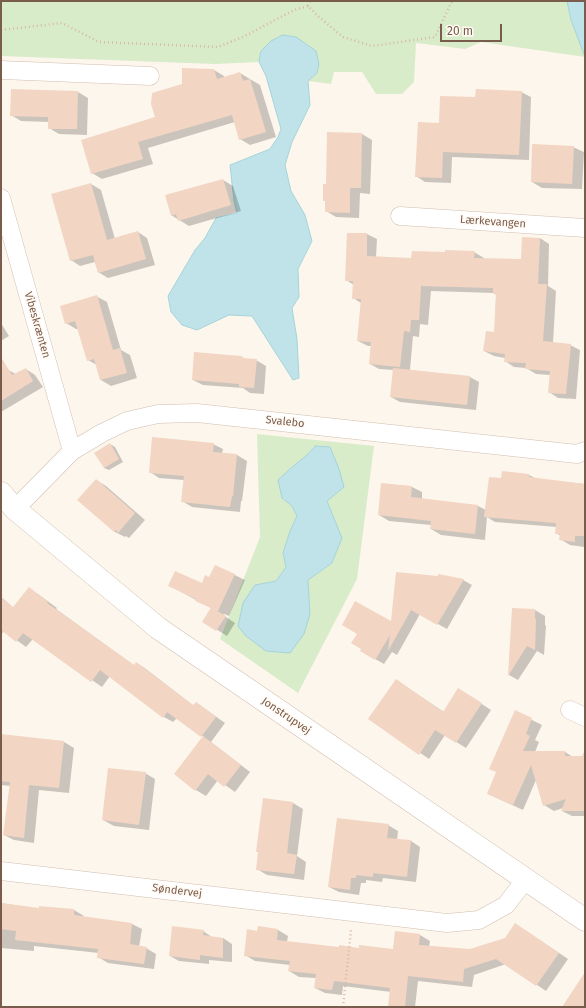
<!DOCTYPE html>
<html>
<head>
<meta charset="utf-8">
<style>
  body { margin:0 }
  #map { position:relative; width:586px; height:1008px; overflow:hidden; background:#fdf6ec; font-family:"Fira Sans",sans-serif }
  canvas { display:block }
  .frame { position:absolute; inset:0; border:2px solid #7a5c4d; pointer-events:none }
  .scale { position:absolute; left:440px; top:24px; width:62px; height:18px; box-sizing:border-box; border:2px solid #7a5c4d; border-top:0; padding-left:5px; font-size:12px; line-height:14px; white-space:nowrap; color:#7a5c4d; -webkit-text-stroke:3px #fffaf3; paint-order:stroke }
</style>
</head>
<body>
<div id="map">
<canvas width="586" height="1008"></canvas>
<div class="frame"></div>
<div class="scale">20 m</div>
</div>
<script>
const context = document.querySelector('canvas').getContext('2d');
context.lineJoin = 'round';
function fillPath(path, color) { context.fillStyle = color; context.fill(path, 'evenodd'); }
const poly = rows => new Path2D(rows.map(r => 'M' + r).join(''));
function strokePath(path, color, width, dash) { context.strokeStyle = color; context.lineWidth = width; context.lineCap = dash ? 'butt' : 'round'; context.setLineDash(dash || []); context.stroke(path); }
function label(font, color, halo, rows, align = 'center') {
  context.font = font + ' "Fira Sans",sans-serif'; context.lineWidth = 3; context.setLineDash([]); context.textBaseline = 'middle'; context.strokeStyle = halo; context.fillStyle = color; for (const [text, x, y, turn = 0] of rows) {
    context.save(); context.translate(x, y); context.rotate((+turn || 0) * Math.PI / 180); context.textAlign = isNaN(turn) ? turn : align; if (halo) context.strokeText(text, 0, 0); context.fillText(text, 0, 0); context.restore();
  }
}
fillPath(poly([
  [1,1,567,1,571,20,585,57,481,42,465,49,416,43,414,82,402,94,376,94,362,72,334,72,331,84,308,81,317,73,319,64,261,51,259,62,215,64,1,56],
  [257,434,374,446,357,579,298,693,220,639,260,537],
  [314,446,327,501,342,538,332,563,308,580,310,614,254,585,276,581,286,567,283,553,290,531,297,516,292,506,282,498,291,468,307,455]
]), '#d8ecc9');
const water = poly([
  [567,1,585,1,585,57,571,20,567,1],
  [283,35,296,37,316,51,319,64,317,73,308,81,310,105,292,142,285,165,291,191,305,215,312,241,298,269,299,297,292,308,297,339,299,378,293,380,252,316,229,315,197,330,182,325,171,312,168,296,195,250,205,238,216,218,237,213,234,201,230,165,270,149,278,137,281,129,266,76,259,62,261,51,271,41,283,35],
  [315,446,330,447,339,469,344,487,327,501,342,538,332,563,308,580,310,614,304,634,290,653,266,651,246,636,238,626,243,603,255,585,276,581,286,567,283,553,290,531,297,516,292,506,282,498,278,480,291,468,307,455,315,446]
]);
fillPath(water, '#bfe3e8');
strokePath(water, '#a5d3da', 1);
fillPath(poly([
  [214,70,224,76,224,78,240,73,260,85,276,137,250,145,240,139,235,122,148,148,153,164,102,179,92,173,156,118,183,85],
  [78,92,88,98,87,135,59,134,49,128,49,122,21,121,11,115],
  [521,92,531,97,529,160,452,157,451,183,425,182,416,176,440,124,476,98],
  [362,134,372,140,370,194,360,193,359,218,336,217,326,211,326,202,324,200,327,185],
  [573,147,584,152,582,189,542,188,532,182],
  [223,180,233,186,241,211,189,226,171,215],
  [91,184,101,190,115,239,138,232,147,238,155,265,108,278,98,272,95,262,80,266,71,260],
  [348,234,367,234,377,239,376,257,412,259,474,252,484,258,484,260,522,260,540,238,549,244,548,286,556,291,553,343,570,345,580,350,576,399,558,398,549,392,550,375,536,374,526,368,514,367,505,361,505,358,494,356,484,351,495,333,496,295,494,293,431,291,428,325,420,324,419,337,413,336,410,370,470,377,479,382,476,410,400,402,391,397,394,370,379,369,370,364,371,346,368,346,358,341,361,303,353,298,354,285,346,280],
  [96,296,107,302,121,350,130,355,137,378,111,386,101,380,97,365,88,360,79,329,76,329,66,323],
  [1,323,9,336,1,341],
  [242,357,245,359,256,360,266,366,264,394,250,393,243,388,203,385,193,380],
  [1,361,8,370,16,374,26,369,35,375,43,387,1,412],
  [110,444,115,447,123,462,109,470,104,468],
  [213,444,223,449,222,454,237,455,247,461,242,501,241,501,240,512,192,507,182,501,184,480,159,478,150,472],
  [503,472,529,475,537,479,585,484,584,547,570,545,560,539,561,536,556,533,557,527,495,522,487,517,485,540,441,535,431,529,431,525,389,521,379,515,382,484,412,487,422,492,422,499,478,506,486,510,502,480],
  [96,480,106,486,145,520,129,538,126,536,125,537,115,532,78,500],
  [216,566,245,580,229,616,224,614,223,615,235,623,227,636,203,621,211,608,170,586,203,584,210,579],
  [438,577,463,580,472,585,447,629,420,614,397,655,392,652,384,664,361,651,392,623],
  [29,589,38,594,57,608,56,609,135,666,137,663,146,669,194,706,197,703,225,723,211,742,250,772,235,792,218,780,206,796,196,790,175,774,204,737,177,718,173,722,164,717,110,676,102,687,33,639,26,647,4,631,1,635,1,597,14,608],
  [513,609,535,610,545,616,545,625,546,626,544,655,537,651,518,680,509,675],
  [396,680,444,712,468,695,491,710,466,748,445,735,429,759,369,718],
  [516,712,542,725,535,740,539,742,535,752,565,752,573,757,585,757,585,816,572,816,562,811,563,808,554,811,544,805,536,780,523,810,488,794,497,772],
  [1,735,64,742,74,748,69,793,39,790,34,843,14,840,4,835,10,786,1,785],
  [145,773,155,779,149,830,114,826,103,820],
  [293,803,303,809,297,856,306,862,304,880,267,875,257,869],
  [388,825,398,831,397,840,411,841,420,847,416,882,383,878,382,882,366,880,366,883,361,883,359,895,339,892,329,887],
  [1,903,40,909,74,910,84,916,83,917,132,924,142,929,139,947,146,948,156,954,154,969,108,963,98,957,99,953,34,946,34,951,1,948],
  [259,927,278,930,288,936,287,942,339,948,393,950,396,932,420,935,430,941,429,947,470,950,506,939,525,930,568,959,546,991,506,964,474,975,472,987,418,981,415,1007,390,1007,391,992,343,986,342,995,325,993,315,988,316,978,299,977,289,971,290,965,255,961,245,955,258,932],
  [203,931,212,937,223,938,232,944,232,962,209,960,209,964,179,961,170,956]
]), '#0003');
fillPath(poly([
  [182,68,214,69,217,79,240,72,243,81,250,79,266,132,239,140,232,115,138,142,143,159,91,174,81,140,155,117,151,104,152,93,182,84],
  [11,89,78,91,77,129,48,129,48,117,10,116],
  [476,89,522,91,519,155,443,152,442,178,415,177,418,122,439,123,440,96,475,97],
  [327,132,362,133,361,188,350,188,350,213,325,212,325,201,323,201,323,184,326,184],
  [532,144,574,146,572,184,531,182],
  [223,179,231,205,178,221,176,214,171,216,165,195],
  [91,183,107,240,138,231,146,259,98,273,93,255,70,261,51,194],
  [347,233,367,233,367,256,411,258,412,251,445,252,445,250,475,251,474,258,521,259,522,237,540,238,538,284,547,284,543,341,571,344,566,394,548,393,550,371,525,369,526,363,504,362,505,354,483,351,486,331,494,332,496,294,493,294,493,288,421,286,419,320,411,320,410,332,404,331,400,367,369,364,371,342,357,341,361,299,352,299,353,281,345,281],
  [97,295,113,350,120,348,127,373,100,380,94,359,87,361,75,321,65,324,60,306],
  [194,352,229,355,242,356,242,358,257,359,254,388,239,387,239,384,192,380],
  [1,357,12,375,26,368,33,381,1,401],
  [393,368,470,376,467,405,390,397],
  [152,437,214,443,213,452,237,454,233,496,232,496,230,507,181,502,184,476,149,473],
  [110,443,119,459,104,468,94,453],
  [502,471,529,474,529,477,585,484,585,536,575,536,575,542,559,540,560,534,555,534,556,523,484,517,489,477,501,478],
  [96,479,135,513,118,533,116,530,114,532,77,500],
  [381,483,412,486,411,497,478,505,475,534,430,529,431,521,378,515],
  [215,565,235,574,218,611,217,611,226,616,216,631,202,622,211,608,195,601,196,599,168,586,175,571,202,583,205,575,209,577],
  [396,572,438,576,438,574,464,579,437,625,411,610,388,651,390,635,375,660,360,651,361,649,351,643,357,634,342,625,355,601,391,621],
  [29,587,48,602,47,603,134,665,136,662,193,705,196,702,216,717,201,737,167,712,163,718,100,670,91,682,23,633,16,642,1,630,1,598,13,607],
  [512,608,535,609,535,619,536,619,535,650,527,646,508,676],
  [396,679,443,712,458,688,482,703,456,743,435,730,419,755,368,719],
  [515,710,532,718,526,734,530,736,523,751,565,751,565,756,582,756,584,752,585,752,585,811,561,811,566,799,543,806,531,765,513,805,487,794,496,772,489,769],
  [1,734,64,741,59,788,29,785,24,838,3,835,10,782,1,781],
  [203,736,241,765,224,787,208,774,195,791,174,774],
  [108,768,146,772,139,825,102,820],
  [263,798,293,802,287,853,297,855,294,874,256,870,258,852,256,852],
  [337,818,389,824,387,838,411,840,407,877,373,873,373,877,356,875,356,878,351,878,350,890,328,887],
  [1,903,39,908,39,906,74,909,74,915,132,923,130,944,147,947,144,964,97,958,98,949,15,940,16,931,1,929],
  [515,923,559,953,536,986,496,959,464,969,463,982,408,976,405,1007,388,1007,390,988,334,981,332,990,314,988,316,974,288,971,290,961,244,956,247,929,257,931,258,926,278,929,277,940,339,947,339,945,359,948,359,945,393,949,395,931,420,934,419,945,470,949,505,938],
  [172,926,204,930,203,935,223,938,223,958,200,955,200,960,169,956],
  [585,972,585,1007,562,1007]
]), '#f3d5c3');
const minor = poly([
  [1,70,150,76],
  [1,198,72,451],
  [400,216,585,228],
  [15,509,72,451,102,433,127,421,158,414,197,413,577,454,585,451],
  [570,710,585,717],
  [1,871,447,923,479,920,506,905,526,879]
]);
const tertiary = poly([
  [1,493,15,509,158,628,585,920]
]);
strokePath(minor, '#d1beb0', 19);
strokePath(tertiary, '#d1beb0', 23);
strokePath(poly([
  [308,6,310,1],
  [1,30,62,23,99,42,218,47,245,36,294,10,308,6,319,17,343,37,372,46,435,37,452,1],
  [343,1007,351,930]
]), '#d9b8a5', 2.5, [1, 3]);
strokePath(minor, '#fff', 18);
strokePath(tertiary, '#fff', 22);
label('11px', '#7a5c4d', '#fffaf3', [
  ["Lærkevangen",493,222,4],
  ["Vibeskrænten",37,325,74],
  ["Svalebo",285,422,6],
  ["Jonstrupvej",286,716,34],
  ["Søndervej",177,891,7]
]);
</script>
</body>
</html>
